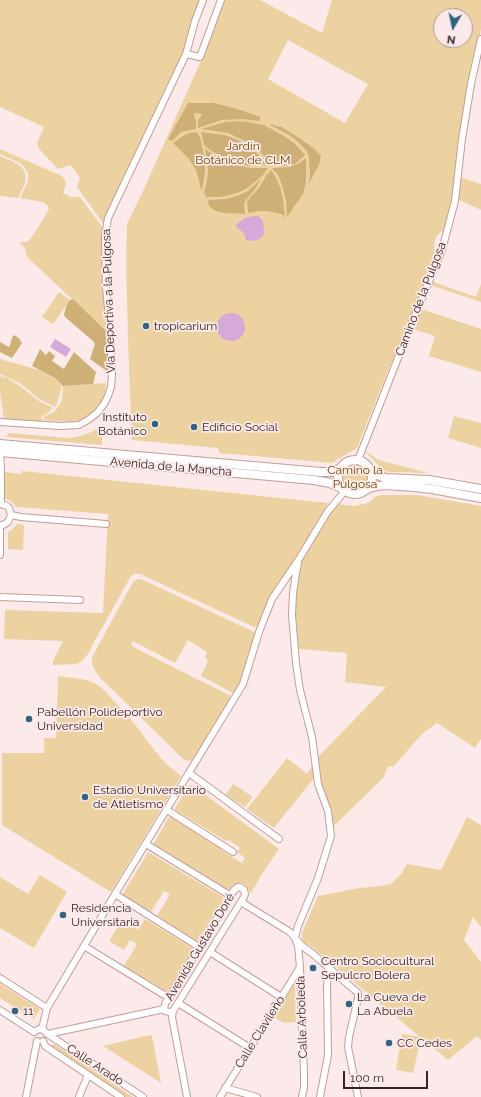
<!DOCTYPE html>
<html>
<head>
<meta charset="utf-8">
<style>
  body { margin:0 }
  #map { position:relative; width:481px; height:1097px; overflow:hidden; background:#fbeae9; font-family:Raleway,sans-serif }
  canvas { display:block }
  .north { position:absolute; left:433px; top:8px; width:40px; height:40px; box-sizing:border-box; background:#fbeae9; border:1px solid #ac9b9a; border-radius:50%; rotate:189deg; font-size:11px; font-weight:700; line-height:16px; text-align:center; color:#352524 }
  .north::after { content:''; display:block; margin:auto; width:14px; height:18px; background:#306480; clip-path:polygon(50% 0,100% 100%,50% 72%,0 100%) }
  .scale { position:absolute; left:343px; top:1071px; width:85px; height:18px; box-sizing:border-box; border:2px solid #352524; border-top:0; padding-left:5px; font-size:12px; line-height:14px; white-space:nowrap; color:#352524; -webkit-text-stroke:3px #fbeae9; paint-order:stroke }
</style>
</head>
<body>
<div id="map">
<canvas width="481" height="1097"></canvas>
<div class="north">N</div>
<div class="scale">100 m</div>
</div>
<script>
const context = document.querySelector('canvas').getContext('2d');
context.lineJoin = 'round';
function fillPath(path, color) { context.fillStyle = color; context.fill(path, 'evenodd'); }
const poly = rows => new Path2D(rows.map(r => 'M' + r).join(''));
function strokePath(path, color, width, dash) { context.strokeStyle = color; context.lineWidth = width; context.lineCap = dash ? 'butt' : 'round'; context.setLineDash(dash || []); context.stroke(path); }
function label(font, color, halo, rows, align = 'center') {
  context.font = font + ' Raleway,sans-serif'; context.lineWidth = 3.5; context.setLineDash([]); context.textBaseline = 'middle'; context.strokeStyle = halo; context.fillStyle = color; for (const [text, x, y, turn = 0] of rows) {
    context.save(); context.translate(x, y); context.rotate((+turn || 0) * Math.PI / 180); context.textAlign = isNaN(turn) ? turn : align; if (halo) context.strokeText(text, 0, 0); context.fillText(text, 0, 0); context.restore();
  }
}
fillPath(poly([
  [0,0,201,0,183,56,104,224,103,223,97,215,77,187,80,178,71,165,58,169,39,149,37,143,44,127,0,107],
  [223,0,260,0,322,33,332,0,481,0,481,29,476,56,453,200,449,220,443,231,437,235,434,244,436,259,409,324,389,368,357,448,332,463,220,453,218,448,132,440,129,370,126,264,127,224,143,191,208,45],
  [441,16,465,16,465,40,441,40],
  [288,40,368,84,345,123,268,79],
  [0,149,62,176,65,180,66,184,63,193,71,197,80,197,103,228,102,239,103,271,107,332,27,257,25,248,19,242,28,242,39,226,49,209,47,205,43,202,20,198,28,181,28,173,25,168,20,163,0,154],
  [0,156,18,164,24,170,26,179,25,183,18,198,0,196],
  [460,177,481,184,481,210,459,200,458,198],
  [431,281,476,297,481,284,481,302,430,285],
  [59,292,70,300,53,324,42,317],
  [421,309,481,329,481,372,429,356,435,336,413,329],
  [0,359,39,370,55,378,62,386,56,407,51,405,38,398,21,384,0,374],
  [0,376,7,378,24,389,39,401,53,408,48,413,41,417,42,423,4,419,0,391],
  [106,383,105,392,103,400,98,408,90,416,81,420,70,422,42,420,45,416,52,413,58,407,62,400,63,386],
  [454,416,481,423,481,448,448,438],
  [97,429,102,435,102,445,7,437,8,433,69,438,76,437,89,433],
  [366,452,373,456,378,460,429,473,389,472,385,471,382,469,372,458,367,454],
  '341 477a14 14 0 1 1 28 0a14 14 0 1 1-28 0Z',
  [22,471,328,503,258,626,254,627,140,574,135,574,131,576,93,644,88,654,82,661,76,664,53,665,53,661,63,641,4,639,5,610,103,613,108,514,17,507,12,502,5,498,4,495,5,472,21,474],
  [383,495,417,495,481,506,481,739,475,748,437,723,423,733,393,767,388,766,384,777,332,828,319,784,317,758,386,687,345,682,347,653,300,649,295,646,293,603,300,564,325,518,336,504,355,506,368,503,376,496],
  [17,524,24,525,23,550,8,549,8,532,14,528],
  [137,579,141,579,203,608,252,631,255,633,255,638,244,672,236,690,233,693,201,676,208,661,205,657,207,652,188,640,175,663,133,641,131,644,135,648,227,694,230,696,230,700,196,757,192,760,189,761,183,759,113,690,101,679,96,672,92,664,92,657,98,646,133,582],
  [58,676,87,680,96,684,104,690,134,723,155,751,165,763,181,776,111,892,2,825,2,753,44,753,44,738,56,738],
  [287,758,307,774,313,764,314,778,274,828,247,809],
  [233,784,253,797,245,807,226,795],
  [191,785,192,785,279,849,262,874,251,893,249,891,246,886,244,884,239,883,233,885,229,890,155,845,154,843,169,817,172,817,222,847,221,850,242,863,245,858,237,852,240,848,238,846,228,840,226,841,175,810,175,808,189,786],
  [467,817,481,825,481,927,473,917,464,940,481,962,481,1040,477,1036,448,1060,421,1038,413,1073,396,1070,402,1034,420,1037,312,947,303,942,302,939,302,933,318,896,359,888,381,886,391,884,402,873,407,864,441,870],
  [148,852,223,897,223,899,198,940,196,940,157,916,170,894,164,891,151,912,123,896,123,894],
  [40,875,67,892,34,948,0,928,0,877,28,894],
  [145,919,192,948,193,950,168,991,166,991,124,966,137,944,130,940,124,950,109,941,122,920,138,930],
  [295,983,296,1022,284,1023,274,1017],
  [0,984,40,1009,34,1019,0,998],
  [150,1035,152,1036,161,1083,103,1046],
  [54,1044,133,1097,126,1097,52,1048,52,1045]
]), '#ecd2a0');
fillPath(poly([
  [188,103,214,103,234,108,261,117,259,121,243,119,222,120,198,128,198,120,201,116,202,114,195,113,194,117,196,120,196,129,181,132,172,141,168,139],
  [237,121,248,122,264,125,284,136,294,143,305,155,295,164,281,166,274,166,269,163,266,158,258,150,247,142,228,133,201,129,225,122],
  [271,124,279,127,280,126,296,136,312,147,321,156,319,165,308,185,310,177,309,156,306,150,297,141,289,135,270,125],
  [197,132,200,137,205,161,205,173,202,190,201,190,199,180,196,170,189,159,173,143,183,136,189,133],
  [201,132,224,135,238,140,250,147,257,153,266,164,249,166,228,160,210,150,204,145],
  [205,149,220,159,232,164,250,168,268,168,263,175,255,182,247,188,240,192,221,197,206,197,204,192,207,181,208,170],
  [306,158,306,182,303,194,287,217,286,200,282,185,278,175,272,168,290,167,298,164],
  [271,170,275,176,280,187,283,199,285,219,283,215,278,213,268,211,259,211,248,213,247,201,259,188,266,176],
  [262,178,253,192,246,200,244,204,245,214,225,213,216,211,209,206,208,200,227,199,239,195,248,191],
  [73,299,107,332,109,339,108,372,90,359,95,344,93,341,65,317,64,314,67,304,70,300],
  [14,335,19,338,22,343,12,358,0,352,0,342,9,347,10,345,12,338],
  [40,349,46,355,49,351,55,356,52,361,64,369,74,352,96,372,93,384,63,386,55,378,32,366]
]), '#ceb077');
fillPath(poly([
  [254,216,258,216,261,218,263,221,264,233,263,236,260,239,256,240,250,241,246,240,244,233,236,227,236,226,237,224,245,218],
  '217 327a14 14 0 1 1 28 0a14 14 0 1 1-28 0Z',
  [55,339,71,349,66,357,50,347]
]), '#d5a9d8');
const minor = poly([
  [186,54,200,57,221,0],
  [0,422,60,426,79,425,88,420,97,413,104,404,108,396,111,387,112,375,110,328,106,287,105,236,108,218,186,54,195,21,203,0],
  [0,452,1,469,1,504],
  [358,460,409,330,442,250,455,201,462,139,471,84,481,39],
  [0,504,7,506,9,508,11,515,8,522,3,525,0,525],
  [11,515,21,517,106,524],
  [0,555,0,525],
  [0,597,80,600],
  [189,773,279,839],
  [167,810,233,852],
  [146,844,231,896],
  [238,887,240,887,244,890,245,894,244,897,178,1003,173,1011,170,1012,165,1011,164,1009,165,1004,234,890,238,887],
  [115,894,199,947],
  [241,902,290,932,302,946,313,954,358,993,358,998,349,1037,348,1047,358,1097],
  [295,938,298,926,318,878,331,836,328,811,318,784,312,737,300,690,296,663,292,615,293,593,296,573,298,563],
  [296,941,298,946,300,967,304,1073,304,1087,302,1097],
  [84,946,169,998],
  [210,952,281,997],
  [0,978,47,1008],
  [178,1003,250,1048],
  [0,1010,34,1032],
  [173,1011,172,1017,187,1097],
  [42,1029,47,1008,56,993,115,894,243,684,259,632,272,599,299,559,328,511,345,491],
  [34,1032,39,1029,44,1030,46,1033,143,1097],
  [48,1034,164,1009],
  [43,1041,45,1046,121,1097],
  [225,1088,257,1097],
  [26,1097,37,1041],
  [79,1097,88,1075],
  [220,1097,300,967],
  [320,1097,328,1055,327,985,329,967]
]);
const major = poly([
  [0,444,321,472,334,472,340,468],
  [0,452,314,480,330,483,341,488],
  '338 477a17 17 0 1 1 34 0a17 17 0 1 1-34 0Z',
  [370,469,375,474,385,478,429,480,481,489],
  [368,488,377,486,386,485,414,487,432,489,481,498]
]);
strokePath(minor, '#c49d99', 8);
strokePath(major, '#c49d99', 10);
strokePath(minor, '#fff', 6);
strokePath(major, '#fff', 8);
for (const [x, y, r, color] of [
  [146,326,4,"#306480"],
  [155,424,4,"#306480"],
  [194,427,4,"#306480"],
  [29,719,4,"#306480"],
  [85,797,4,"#306480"],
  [63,915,4,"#306480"],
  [313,968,4,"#306480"],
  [349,1004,4,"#306480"],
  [15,1011,4,"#306480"],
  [389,1043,4,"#306480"]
]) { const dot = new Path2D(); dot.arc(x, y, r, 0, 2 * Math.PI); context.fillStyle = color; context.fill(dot); strokePath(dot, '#fbeae9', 1.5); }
label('12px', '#6a4d03', '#fbeae9', [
  ["Jardín",243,146],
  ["Botánico de CLM",243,160],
  ["Camino la",355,470],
  ["Pulgosa",355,484]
]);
label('12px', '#352524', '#fbeae9', [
  ["Camino de la Pulgosa",421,299,-69],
  ["Vía Deportiva a la Pulgosa",109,301,-92],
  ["Avenida de la Mancha",171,467,5],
  ["Avenida Gustavo Doré",200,947,-59],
  ["Calle Arboleda",302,1017,-92],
  ["Calle Clavileño",260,1032,-58],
  ["Calle Arado",95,1065,33]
]);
label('12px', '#352524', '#fbeae9', [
  ["tropicarium",154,326],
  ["Instituto",147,417,"right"],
  ["Botánico",147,431,"right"],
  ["Edificio Social",202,427],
  ["Pabellón Polideportivo",37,712],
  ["Universidad",37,726],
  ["Estadio Universitario",93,790],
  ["de Atletismo",93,804],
  ["Residencia",71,908],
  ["Universitaria",71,922],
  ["Centro Sociocultural",321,961],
  ["Sepulcro Bolera",321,975],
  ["La Cueva de",357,997],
  ["La Abuela",357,1011],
  ["11",23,1011],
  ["CC Cedes",397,1043]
], 'left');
</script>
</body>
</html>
